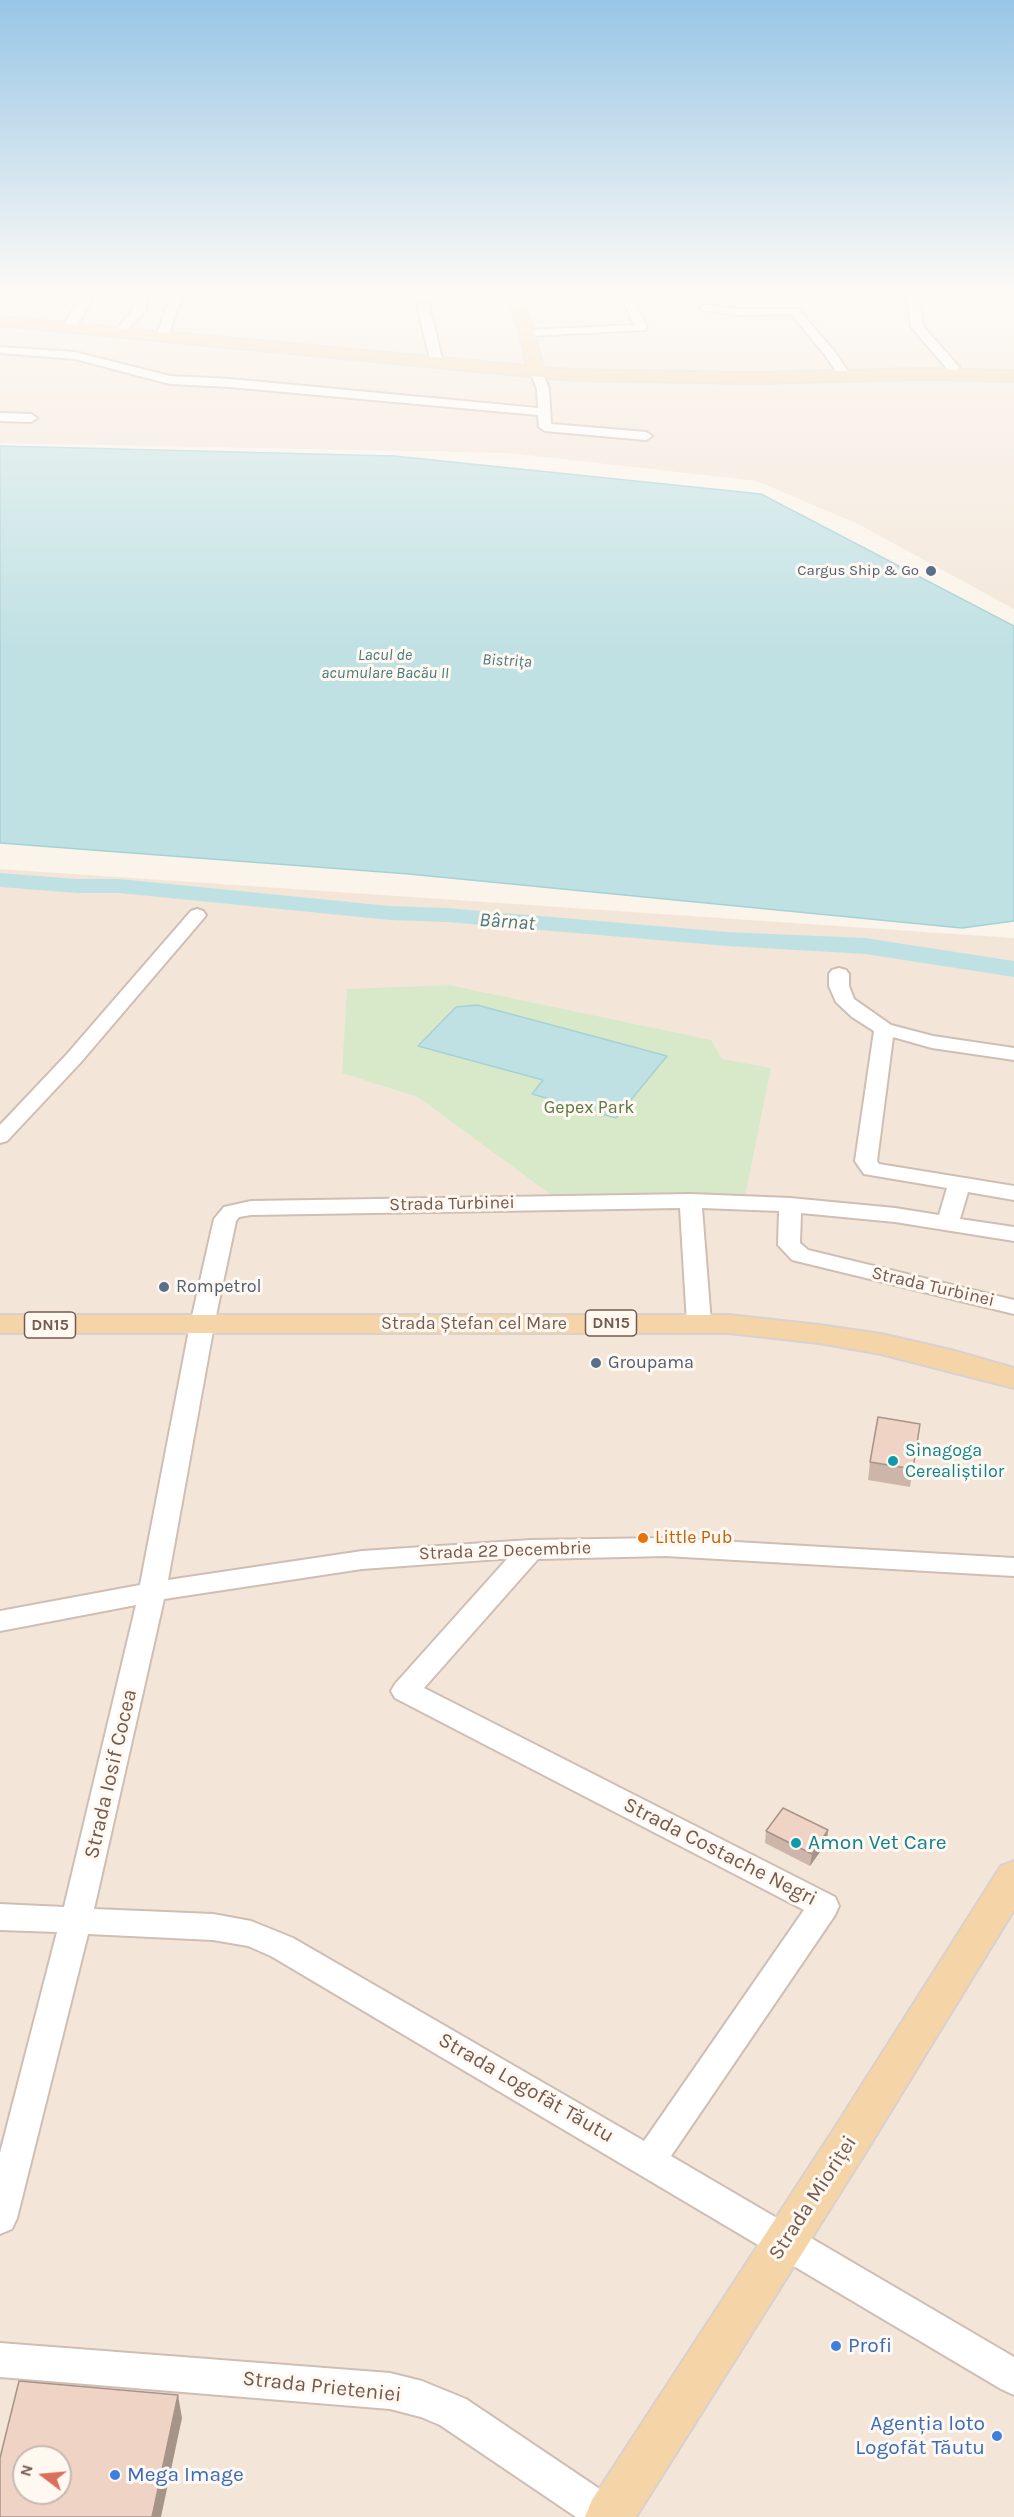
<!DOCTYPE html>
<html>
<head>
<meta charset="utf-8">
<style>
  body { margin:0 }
  #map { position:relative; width:1014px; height:2517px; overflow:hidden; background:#fbf4ea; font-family:Karla,sans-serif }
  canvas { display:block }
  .north { position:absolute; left:12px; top:2445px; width:60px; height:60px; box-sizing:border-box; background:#fef8f1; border:2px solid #c7b9b0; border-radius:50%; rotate:286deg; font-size:16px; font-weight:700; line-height:24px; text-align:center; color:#755a4f }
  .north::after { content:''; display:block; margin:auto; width:21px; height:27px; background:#dc6f59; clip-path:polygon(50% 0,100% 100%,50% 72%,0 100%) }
</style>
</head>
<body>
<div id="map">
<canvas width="1014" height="2517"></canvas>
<div class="north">N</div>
</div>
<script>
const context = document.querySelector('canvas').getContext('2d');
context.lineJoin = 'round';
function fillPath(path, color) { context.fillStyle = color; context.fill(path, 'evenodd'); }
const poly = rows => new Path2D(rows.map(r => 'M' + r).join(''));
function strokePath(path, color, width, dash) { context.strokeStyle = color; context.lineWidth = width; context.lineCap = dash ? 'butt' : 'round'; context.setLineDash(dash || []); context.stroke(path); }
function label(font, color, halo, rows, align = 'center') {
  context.font = font + ' Karla,sans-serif'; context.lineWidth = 6; context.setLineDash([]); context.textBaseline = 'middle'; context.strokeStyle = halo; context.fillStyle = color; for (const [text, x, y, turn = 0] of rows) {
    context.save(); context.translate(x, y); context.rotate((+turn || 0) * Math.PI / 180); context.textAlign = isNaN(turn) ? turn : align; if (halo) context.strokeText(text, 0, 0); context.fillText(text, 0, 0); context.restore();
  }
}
fillPath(poly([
  [1014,294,1014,609,860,525,757,481,508,453,0,443,0,295],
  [0,869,1014,938,1014,2517,0,2517],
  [24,2457,60,2457,60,2493,24,2493]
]), '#f3e6d9');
fillPath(poly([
  [449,985,711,1040,722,1059,771,1068,743,1206,561,1202,418,1097,342,1073,347,989]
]), '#d8e9c9');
const water = poly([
  [0,446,394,456,761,494,1014,626,1014,921,962,928,409,874,0,843,0,446],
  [477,1005,667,1056,616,1118,532,1094,543,1080,418,1046,456,1007,477,1005]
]);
fillPath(water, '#c0e1e4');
strokePath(water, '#a6d1d5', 1.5);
fillPath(poly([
  [0,873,77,879,119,879,390,906,447,908,727,932,865,938,1014,961,1014,977,865,954,727,946,447,922,390,920,119,893,77,893,0,887,0,873]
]), '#c0e1e4');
const minor = poly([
  [83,294,94,294,79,322,72,330,64,330,62,328,83,294],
  [137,294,148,294,145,310,123,335,115,335,115,331,133,310,137,294],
  [171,294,182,294,168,337,166,339,158,339,156,337,171,294],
  [620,294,631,294,647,328,645,330,527,336,521,333,527,330,634,325,620,294],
  [907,294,918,294,923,326,959,367,959,373,951,373,911,327,907,294],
  [423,302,429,305,443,363,441,365,437,367,431,363,417,305,423,302],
  [706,305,739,309,798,309,834,351,849,373,843,377,839,376,825,355,791,314,739,315,702,310,700,308,706,305],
  [0,347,75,352,170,376,230,379,538,408,537,389,530,371,536,367,542,371,549,389,551,424,646,432,652,436,646,440,545,431,539,427,538,415,230,387,170,384,75,359,0,353,0,347],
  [0,413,31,414,37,418,31,422,0,421,0,413],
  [197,909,203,911,206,915,203,919,81,1062,7,1141,0,1143,0,1125,67,1054,191,911,197,909],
  [839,968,846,970,849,974,849,986,854,999,891,1025,933,1036,1014,1048,1014,1060,932,1048,893,1037,877,1161,879,1164,1014,1186,1014,1200,968,1192,960,1219,1014,1227,1014,1241,895,1222,801,1213,800,1243,808,1250,1014,1300,1014,1314,792,1260,778,1245,779,1211,702,1208,711,1323,707,1328,699,1330,691,1328,687,1323,680,1208,251,1215,239,1217,236,1221,214,1325,168,1580,362,1551,531,1540,666,1538,1014,1558,1014,1576,666,1556,538,1559,424,1688,835,1897,839,1906,835,1915,671,2156,1014,2357,1014,2395,1001,2389,271,1956,248,1946,213,1940,88,1934,17,2218,12,2229,0,2234,0,2153,57,1932,0,1930,0,1904,64,1907,136,1605,0,1631,0,1611,140,1585,190,1325,214,1219,224,1207,251,1201,691,1194,790,1198,895,1208,939,1215,947,1188,864,1174,855,1161,874,1031,852,1017,836,1002,829,986,829,974,832,970,839,968],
  [500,1559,507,1559,395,1684,391,1691,395,1698,804,1910,644,2141,293,1938,251,1921,213,1914,94,1909,164,1599,362,1569,500,1559],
  [0,2343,390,2373,422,2381,466,2399,622,2504,628,2517,576,2517,440,2425,421,2417,390,2409,0,2377,0,2343]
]);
const major = poly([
  [505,294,519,294,534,333,543,368,570,370,754,373,925,369,1014,371,1014,381,925,379,754,383,570,380,0,325,0,317,527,366,520,333,505,294],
  [0,1315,729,1315,819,1325,881,1334,951,1350,1014,1368,1014,1388,881,1354,819,1343,729,1333,0,1333,0,1315],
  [1014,1861,1014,1910,864,2155,636,2517,585,2517,592,2500,834,2129,1001,1866,1014,1861]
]);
strokePath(minor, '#cfbeb3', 4);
strokePath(major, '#d8d1ce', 4);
fillPath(minor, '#fff');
fillPath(major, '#f5d4a8');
fillPath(poly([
  [920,1424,910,1487,868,1480,870,1462],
  [766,1831,827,1842,810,1866,765,1843]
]), '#ceb5a9');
fillPath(poly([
  [828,1830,827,1842,810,1866,812,1854],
  [178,2395,182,2418,161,2517,152,2517]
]), '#a79489');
const building = poly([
  [878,1417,920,1424,913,1469,870,1462,878,1417],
  [783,1808,828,1830,812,1854,766,1831,783,1808],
  [19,2381,178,2395,152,2517,0,2517,0,2458,19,2381],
  [24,2457,60,2457,60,2493,24,2493,24,2457]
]);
fillPath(building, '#efd3c4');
strokePath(building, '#a79489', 1.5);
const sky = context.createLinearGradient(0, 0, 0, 647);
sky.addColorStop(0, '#98c6e6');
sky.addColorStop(0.45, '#fdfaf6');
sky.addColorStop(1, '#fdfaf600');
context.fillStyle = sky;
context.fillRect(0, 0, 1014, 647);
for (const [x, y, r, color] of [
  [931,571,6,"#5c6f8a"],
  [164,1287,6,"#5c6f8a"],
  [596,1363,6,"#5c6f8a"],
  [893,1461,6,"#0f9aa8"],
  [643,1538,6,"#e8710a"],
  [796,1843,6,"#0f9aa8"],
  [836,2346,6,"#3f7fe0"],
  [997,2436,6,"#3f7fe0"],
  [115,2475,6,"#3f7fe0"]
]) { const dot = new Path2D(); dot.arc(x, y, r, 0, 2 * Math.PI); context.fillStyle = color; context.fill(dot); strokePath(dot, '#fef8f1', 2); }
label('15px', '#4e5e75', '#fef8f1', [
  ["Cargus Ship & Go",919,571]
], 'right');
label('italic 16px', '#47797f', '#fef8f1', [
  ["Lacul de",385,655],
  ["acumulare Bacău II",385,673],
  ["Bistrița",507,661,3]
]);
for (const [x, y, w] of [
  [611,1323,51],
  [50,1325,51]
]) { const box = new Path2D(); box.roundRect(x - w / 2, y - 13, w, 26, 4.5); context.fillStyle = '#fef8f1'; context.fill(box); strokePath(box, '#755a4f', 1.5); }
label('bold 16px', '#755a4f', null, [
  ["DN15",611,1323],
  ["DN15",50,1325]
]);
label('18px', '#597a47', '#fef8f1', [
  ["Gepex Park",589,1108]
]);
label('18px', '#755a4f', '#fef8f1', [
  ["Strada Turbinei",452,1204,-1],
  ["Strada Turbinei",933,1287,13],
  ["Strada Ștefan cel Mare",474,1324],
  ["Strada 22 Decembrie",505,1551,-2]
]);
label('18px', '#4e5e75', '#fef8f1', [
  ["Rompetrol",176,1287],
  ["Groupama",608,1363]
], 'left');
label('18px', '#0d838f', '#fef8f1', [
  ["Sinagoga",905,1451],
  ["Cerealiștilor",905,1472]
], 'left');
label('18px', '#c56008', '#fef8f1', [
  ["Little Pub",655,1538]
], 'left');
label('italic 20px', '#47797f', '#fef8f1', [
  ["Bârnat",507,922,4]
]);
label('21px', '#755a4f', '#fef8f1', [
  ["Strada Iosif Cocea",111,1774,-77],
  ["Strada Costache Negri",720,1852,27],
  ["Strada Logofăt Tăutu",526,2088,30],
  ["Strada Mioriței",813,2198,-57],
  ["Strada Prieteniei",322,2387,6]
]);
label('21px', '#0d838f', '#fef8f1', [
  ["Amon Vet Care",808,1843]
], 'left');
label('21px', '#366cbe', '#fef8f1', [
  ["Profi",848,2346],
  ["Agenția loto",985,2424,"right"],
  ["Logofăt Tăutu",985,2448,"right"],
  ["Mega Image",127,2475]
], 'left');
</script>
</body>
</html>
